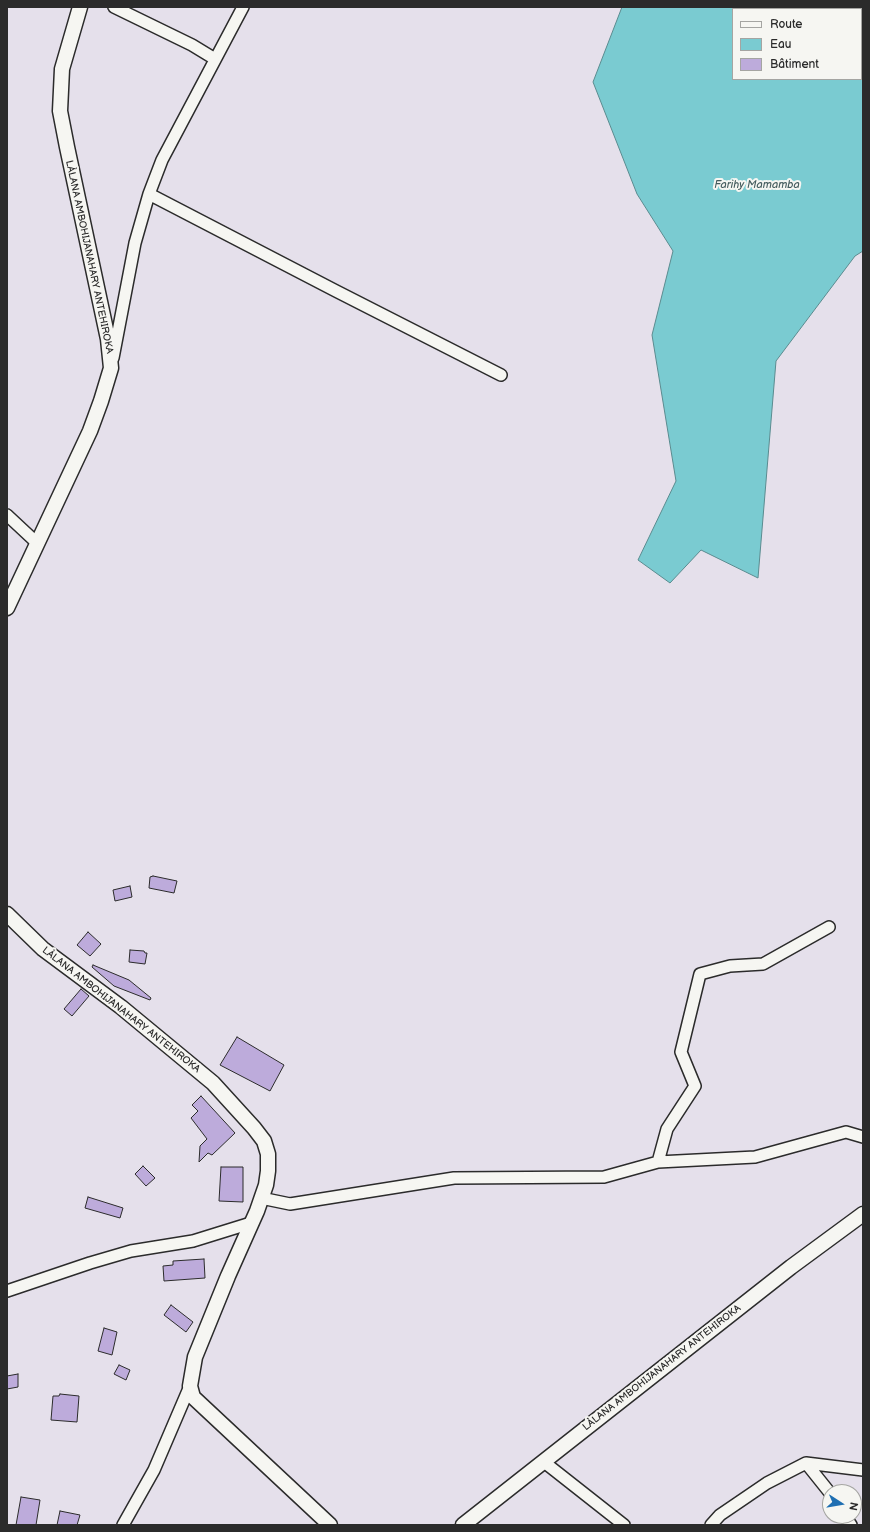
<!DOCTYPE html>
<html>
<head>
<meta charset="utf-8">
<style>
  body { margin:0 }
  #map { position:relative; width:870px; height:1532px; overflow:hidden; background:#e5e0eb; font-family:"Balsamiq Sans",sans-serif }
  canvas { display:block }
  .frame { position:absolute; inset:0; border:8px solid #2b2b2b; pointer-events:none }
  .legend { position:absolute; left:732px; top:8px; width:130px; height:72px; box-sizing:border-box; background:#f6f6f2; border:1px solid #a5a5a2; margin:0; padding:5px 7px; list-style:none; font-size:12px; color:#2b2b2b }
  .legend li { display:flex; align-items:center; gap:8px; height:20px }
  .legend b { width:20px; border:1px solid #a5a5a2 }
  .north { position:absolute; left:822px; top:1484px; width:40px; height:40px; box-sizing:border-box; background:#f6f6f2; border:1px solid #a5a5a2; border-radius:50%; rotate:102deg; font-size:11px; font-weight:700; line-height:16px; text-align:center; color:#2b2b2b }
  .north::after { content:''; display:block; margin:auto; width:14px; height:18px; background:#1f6fb2; clip-path:polygon(50% 0,100% 100%,50% 72%,0 100%) }
</style>
</head>
<body>
<div id="map">
<canvas width="870" height="1532"></canvas>
<div class="frame"></div>
<ul class="legend">
<li><b style="height:5px;background:#f6f6f2"></b>Route</li>
<li><b style="height:11px;background:#7acbd1"></b>Eau</li>
<li><b style="height:11px;background:#bdabdb"></b>Bâtiment</li>
</ul>
<div class="north">N</div>
</div>
<script>
const context = document.querySelector('canvas').getContext('2d');
context.lineJoin = 'round';
function fillPath(path, color) { context.fillStyle = color; context.fill(path, 'evenodd'); }
const poly = rows => new Path2D(rows.map(r => 'M' + r).join(''));
function strokePath(path, color, width, dash) { context.strokeStyle = color; context.lineWidth = width; context.lineCap = dash ? 'butt' : 'round'; context.setLineDash(dash || []); context.stroke(path); }
function label(font, color, halo, rows, align = 'center') {
  context.font = font + ' "Balsamiq Sans",sans-serif'; context.lineWidth = 4; context.setLineDash([]); context.textBaseline = 'middle'; context.strokeStyle = halo; context.fillStyle = color; for (const [text, x, y, turn = 0] of rows) {
    context.save(); context.translate(x, y); context.rotate((+turn || 0) * Math.PI / 180); context.textAlign = isNaN(turn) ? turn : align; if (halo) context.strokeText(text, 0, 0); context.fillText(text, 0, 0); context.restore();
  }
}
const water = poly([
  [622,7,863,7,863,251,855,256,776,361,758,578,701,550,670,583,638,560,676,481,652,335,673,251,637,194,593,82,622,7],
  [733,9,861,9,861,79,733,79,733,9]
]);
fillPath(water, '#7acbd1');
strokePath(water, '#5a8b8f', 1);
const building = poly([
  [153,876,177,881,174,893,149,888,150,877,153,876],
  [130,886,132,897,115,901,113,890,130,886],
  [88,932,101,944,90,956,77,945,88,932],
  [130,950,144,951,145,953,147,953,145,964,129,962,130,950],
  [93,965,129,980,151,998,150,1000,114,986,92,967,93,965],
  [81,989,89,996,72,1016,64,1009,81,989],
  [237,1037,284,1065,270,1091,220,1065,237,1037],
  [201,1096,235,1133,212,1155,208,1153,199,1162,200,1146,207,1139,191,1118,198,1111,192,1105,201,1096],
  [143,1166,155,1178,146,1186,135,1174,143,1166],
  [221,1167,243,1167,243,1202,219,1201,221,1167],
  [88,1197,123,1208,120,1218,85,1208,88,1197],
  [204,1259,205,1278,164,1281,163,1266,173,1265,173,1261,204,1259],
  [171,1305,193,1322,186,1332,164,1315,171,1305],
  [104,1328,117,1332,112,1355,98,1351,104,1328],
  [119,1365,130,1370,126,1380,114,1374,119,1365],
  [18,1374,18,1387,7,1389,7,1376,18,1374],
  [60,1394,79,1396,77,1422,51,1420,53,1396,59,1396,60,1394],
  [21,1497,40,1500,36,1525,16,1525,21,1497],
  [60,1511,80,1515,77,1525,57,1525,60,1511]
]);
fillPath(building, '#bdabdb');
strokePath(building, '#2b2b2b', 1);
const minor = poly([
  [114,7,192,45,215,59],
  [149,194,336,291,501,375],
  [113,358,135,243,149,194,162,160,243,7],
  [7,515,37,543],
  [658,1162,667,1129,695,1086,681,1052,700,974,730,966,763,964,829,927],
  [261,1198,290,1204,454,1178,604,1177,658,1162,755,1157,846,1132,863,1137],
  [7,1291,90,1263,131,1251,193,1241,251,1223],
  [544,1462,624,1525],
  [806,1463,830,1493],
  [845,1516,851,1525],
  [123,1525,154,1470,190,1386],
  [711,1525,720,1515,767,1483,806,1463,863,1470]
]);
const tertiary = poly([
  [7,608,90,431,101,401,111,368,108,339,67,147,60,111,62,69,80,7],
  [7,914,43,949,121,1007,213,1083,254,1128,264,1141,268,1154,268,1171,266,1185,257,1211,228,1276,195,1357,190,1386,193,1397,330,1525],
  [463,1525,791,1267,863,1214]
]);
strokePath(minor, '#2b2b2b', 14);
strokePath(tertiary, '#2b2b2b', 17);
strokePath(minor, '#f6f6f2', 11);
strokePath(tertiary, '#f6f6f2', 14);
label('10px', '#2b2b2b', '#f6f6f2', [
  ["LÀLANA AMBOHIJANAHARY ANTEHIROKA",89,257,78],
  ["LÀLANA AMBOHIJANAHARY ANTEHIROKA",121,1010,38],
  ["LÀLANA AMBOHIJANAHARY ANTEHIROKA",662,1368,-38]
]);
label('italic 11px', '#435b5d', '#f6f6f2', [
  ["Farihy Mamamba",757,185]
]);
</script>
</body>
</html>
